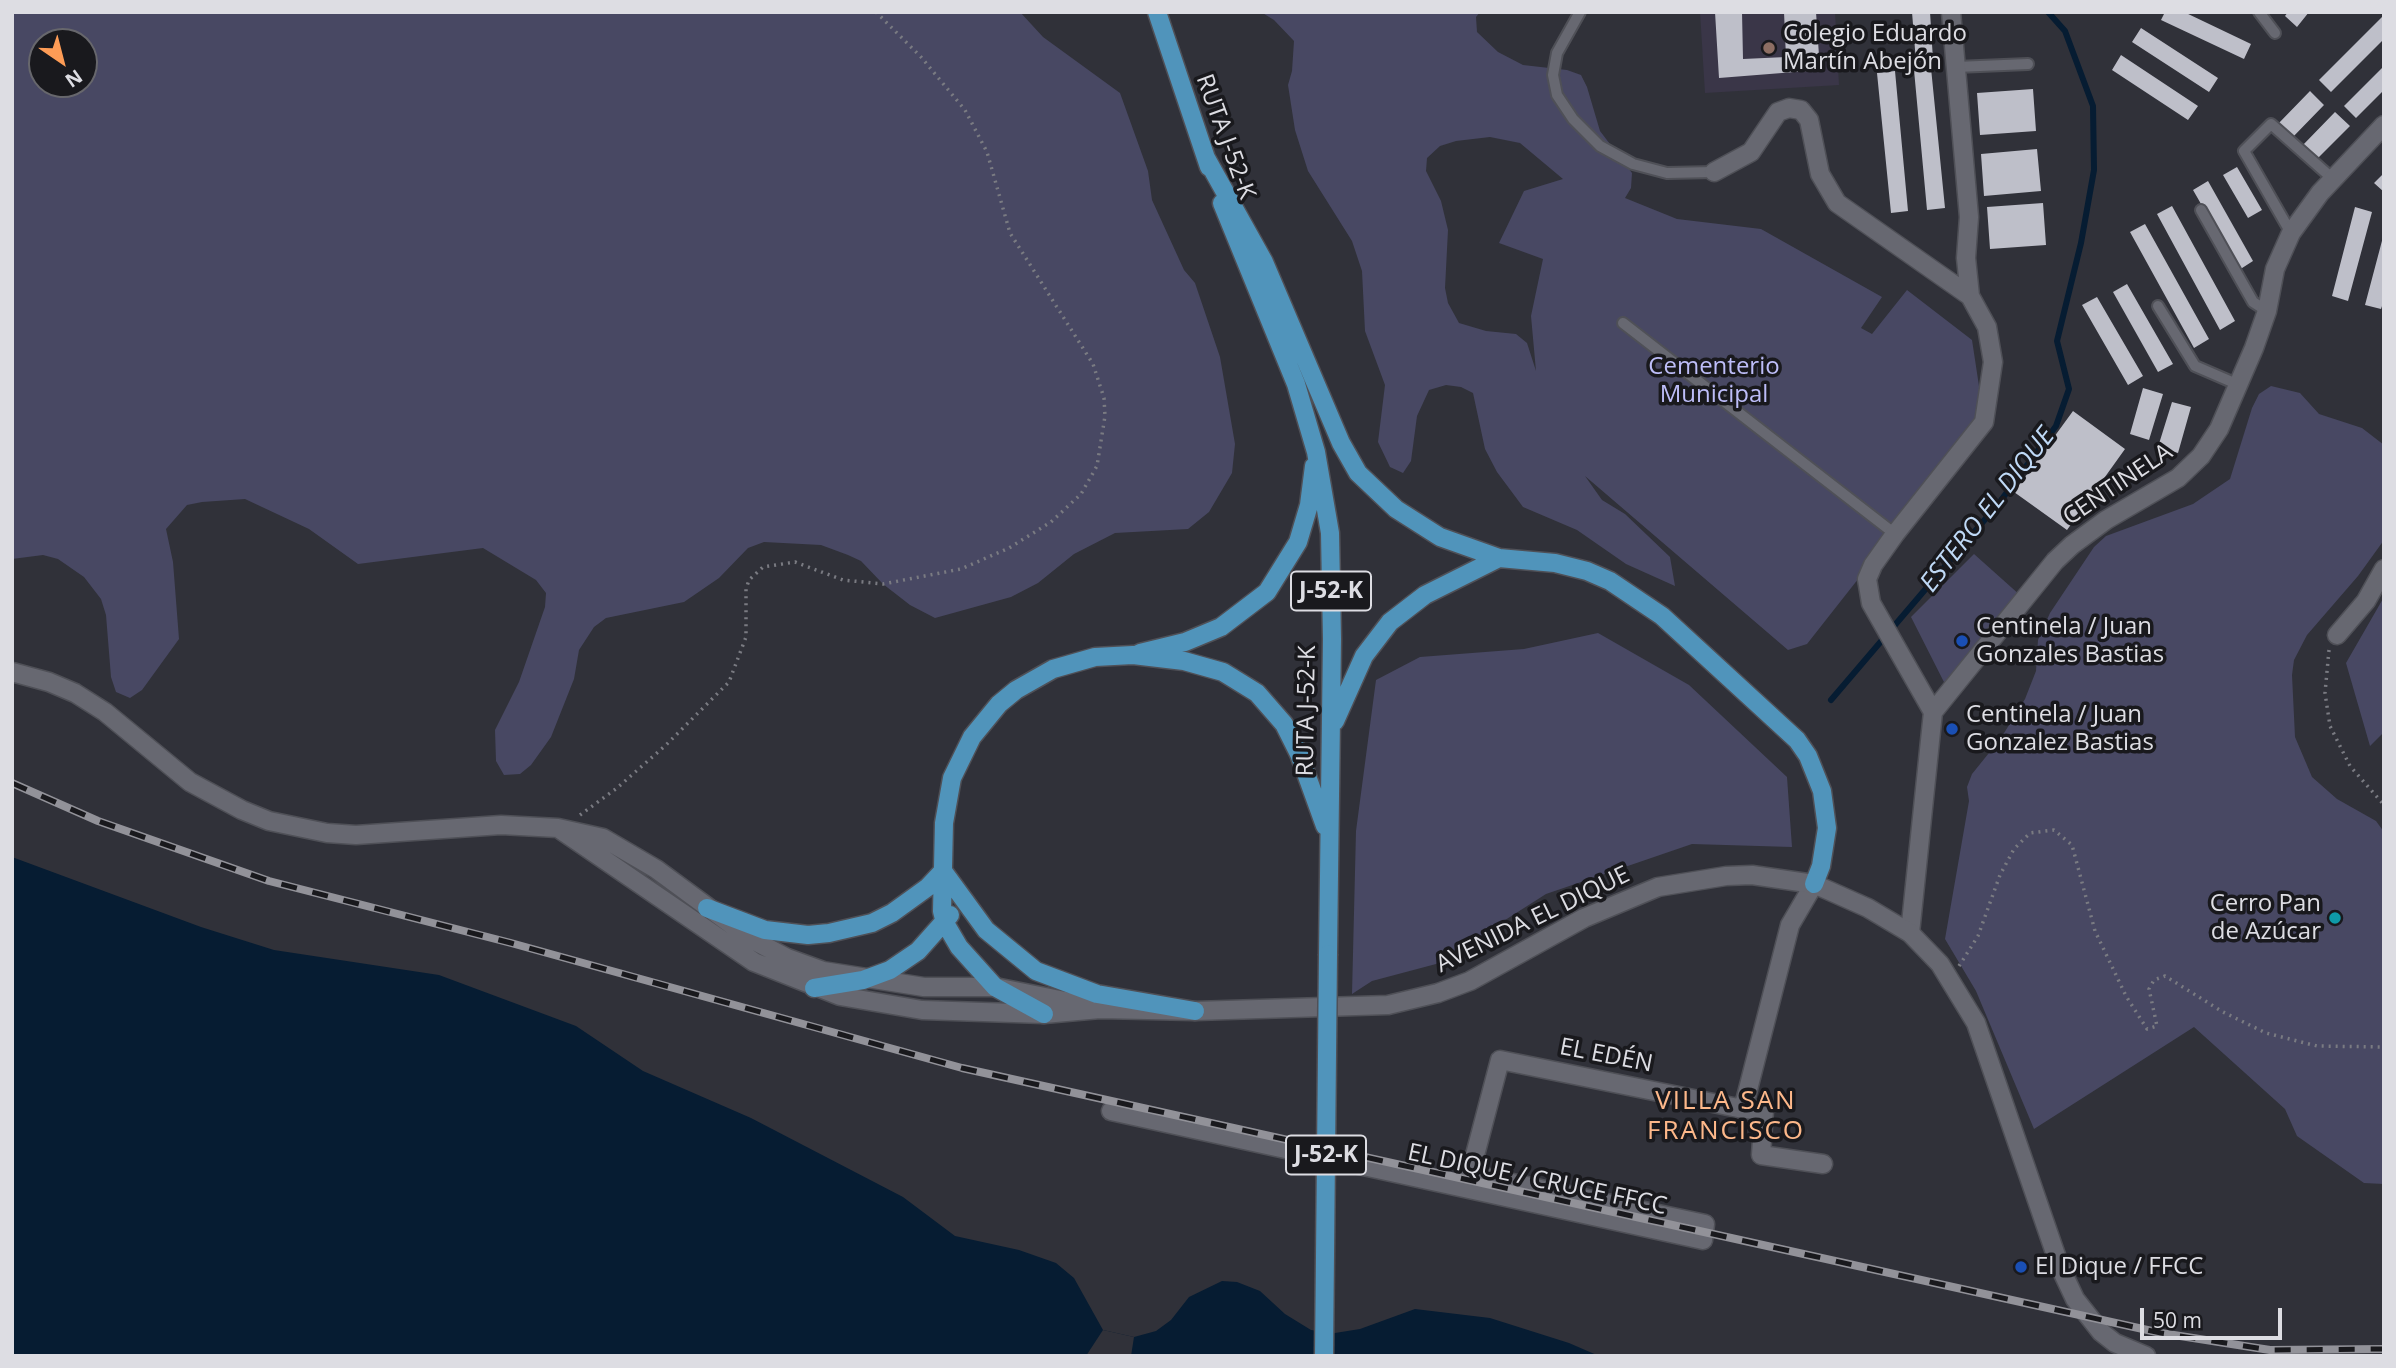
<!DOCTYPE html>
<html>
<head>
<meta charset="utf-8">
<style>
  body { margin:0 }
  #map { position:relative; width:2396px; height:1368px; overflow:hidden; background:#303139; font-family:"Open Sans",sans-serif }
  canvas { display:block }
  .frame { position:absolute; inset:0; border:14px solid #dddde3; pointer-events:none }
  .north { position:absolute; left:28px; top:28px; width:70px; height:70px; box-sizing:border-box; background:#19191d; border:2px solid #67676c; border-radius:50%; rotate:145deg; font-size:19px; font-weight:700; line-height:28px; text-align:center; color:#dddde3 }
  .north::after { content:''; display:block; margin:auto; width:24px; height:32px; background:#fd9c56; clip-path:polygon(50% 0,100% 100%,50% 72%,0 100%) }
  .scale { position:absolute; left:2140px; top:1308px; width:142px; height:32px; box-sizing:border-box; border:4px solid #dddde3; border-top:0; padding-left:9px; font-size:21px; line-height:24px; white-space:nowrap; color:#dddde3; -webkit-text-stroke:5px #19191d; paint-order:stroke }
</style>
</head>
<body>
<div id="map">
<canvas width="2396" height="1368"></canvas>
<div class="frame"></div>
<div class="north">N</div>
<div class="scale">50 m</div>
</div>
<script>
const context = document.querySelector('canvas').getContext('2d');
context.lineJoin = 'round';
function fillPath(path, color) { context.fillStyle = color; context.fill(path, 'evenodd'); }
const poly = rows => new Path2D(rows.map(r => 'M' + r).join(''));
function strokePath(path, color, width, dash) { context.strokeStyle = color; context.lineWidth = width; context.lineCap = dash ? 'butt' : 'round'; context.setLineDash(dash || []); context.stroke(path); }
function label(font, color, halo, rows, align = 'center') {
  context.font = font + ' "Open Sans",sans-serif'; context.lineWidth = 7; context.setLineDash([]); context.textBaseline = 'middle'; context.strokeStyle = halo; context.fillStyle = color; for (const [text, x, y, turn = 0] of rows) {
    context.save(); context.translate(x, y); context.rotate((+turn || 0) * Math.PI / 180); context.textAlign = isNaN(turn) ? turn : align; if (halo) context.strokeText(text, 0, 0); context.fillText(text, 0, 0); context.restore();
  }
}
fillPath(poly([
  [1700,12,1835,12,1839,85,1705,93]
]), '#3a3648');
fillPath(poly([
  [12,12,1020,12,1043,37,1120,93,1148,171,1152,200,1184,270,1195,283,1220,357,1235,444,1232,473,1209,512,1188,529,1115,533,1074,554,1038,583,1011,597,935,618,910,605,883,584,861,561,848,555,821,545,764,542,748,548,719,578,684,602,606,618,594,627,579,650,574,679,551,737,531,765,520,774,504,775,496,761,495,730,519,682,545,607,546,593,536,580,483,548,358,564,309,529,245,499,202,502,187,505,166,529,173,562,179,639,142,690,130,698,116,692,111,677,106,615,101,599,84,577,58,559,43,555,12,559],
  [84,42,84,84,42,84,42,42],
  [1261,12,1480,12,1476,17,1477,32,1498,52,1523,65,1567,70,1581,75,1587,87,1600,131,1632,173,1631,188,1625,198,1677,219,1761,229,1882,297,1861,328,1872,334,1907,290,1972,340,1984,419,1807,644,1788,650,1585,476,1602,500,1625,514,1670,557,1675,586,1626,564,1577,530,1523,507,1497,472,1485,449,1473,393,1461,387,1446,385,1429,390,1417,416,1411,461,1403,473,1390,467,1378,442,1385,385,1365,331,1362,271,1352,241,1308,171,1295,130,1288,85,1292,71,1294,41,1274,20],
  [1490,137,1520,143,1563,179,1524,191,1499,243,1543,259,1531,316,1536,371,1527,343,1516,334,1486,331,1459,323,1448,303,1445,288,1448,230,1441,201,1426,171,1427,158,1440,146,1456,141],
  [2271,386,2300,393,2319,414,2362,428,2384,445,2384,540,2358,576,2307,635,2294,660,2292,675,2295,737,2312,777,2337,799,2376,821,2384,832,2384,1184,2364,1183,2297,1136,2285,1109,2194,1027,2034,1129,1976,991,1945,939,1969,801,1967,787,1972,774,2001,738,2025,699,2036,671,2038,640,2050,613,2094,547,2106,536,2193,504,2230,479,2252,408,2259,394],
  [1974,554,2021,596,1947,688,1911,617],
  [2384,597,2384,732,2370,746,2346,663],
  [1598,633,1689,685,1787,777,1792,847,1692,844,1546,894,1436,964,1372,981,1352,994,1356,831,1376,680,1420,657,1524,649]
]), '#484863');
fillPath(poly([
  [12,857,201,927,274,950,439,975,576,1026,643,1071,751,1118,903,1197,955,1236,1019,1250,1056,1263,1074,1278,1103,1330,1134,1337,1156,1331,1171,1320,1189,1297,1222,1281,1237,1282,1260,1291,1285,1314,1311,1330,1335,1333,1360,1329,1415,1309,1490,1318,1569,1343,1599,1356,12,1356]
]), '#061c32');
fillPath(poly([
  [1103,1330,1134,1337,1131,1356,1086,1356]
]), '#303139');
strokePath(poly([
  [1831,700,1999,503,2056,426,2069,389,2057,341,2081,243,2094,170,2093,106,2065,31,2048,12]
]), '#061c32', 6);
fillPath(poly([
  [1715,12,1742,12,1743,59,1786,57,1784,12,1816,12,1820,70,1719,78],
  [1912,12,1930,12,1933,60,1916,62],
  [2165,12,2184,12,2251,44,2244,59,2161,20],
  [2288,12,2309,12,2297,27,2285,16],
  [2384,15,2384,39,2331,92,2319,80],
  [2141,28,2218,78,2209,92,2132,42],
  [2121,55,2198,106,2188,120,2112,70],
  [2384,66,2384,90,2356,118,2344,106],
  [1931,68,1945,208,1927,210,1914,70],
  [1895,71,1908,211,1891,213,1877,73],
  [2033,89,2036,131,1980,135,1977,93],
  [2310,91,2324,105,2291,139,2277,125],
  [2335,112,2350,126,2316,160,2302,146],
  [2037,149,2041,191,1984,196,1981,154],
  [2237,167,2262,210,2248,218,2223,175],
  [2384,173,2384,192,2374,183],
  [2208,181,2253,261,2239,270,2193,190],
  [2043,203,2046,245,1990,249,1987,207],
  [2172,206,2235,321,2220,330,2157,214],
  [2355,207,2372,212,2348,301,2332,296],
  [2145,224,2209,339,2194,348,2130,232],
  [2383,237,2384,300,2381,309,2365,305],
  [2127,284,2173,364,2158,372,2113,292],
  [2097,297,2143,376,2128,385,2082,305],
  [2143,388,2163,394,2149,440,2130,434],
  [2172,402,2191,407,2178,453,2158,447],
  [2073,411,2125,449,2067,530,2014,492]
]), '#bebfc9');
const lane = poly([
  [1580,12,1557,53,1553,75,1557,95,1573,119,1600,146,1633,164,1667,173,1714,172],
  [2259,12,2275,33],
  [1956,67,2028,64],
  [2201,210,2253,302,2267,311],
  [2291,233,2244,151,2271,124,2333,179],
  [2158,306,2195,366,2239,385],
  [1623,323,1895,534]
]);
const street = poly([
  [1951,12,1969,217,1966,258,1970,296],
  [1714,172,1751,152,1778,112,1789,108,1801,110,1809,120,1820,174,1837,203,1970,296,1987,327,1993,362,1984,422,1895,534,1873,565,1867,579,1871,603,1933,712],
  [2337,635,2366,601,2384,569],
  [1910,933,1933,712,2055,561,2072,545,2106,520,2178,478,2201,456,2219,429,2254,348,2267,311,2275,269,2291,233,2320,193,2384,125],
  [1743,1109,1790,925,1814,884],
  [1111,1111,1703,1240,1705,1224,1470,1174],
  [1463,1178,1470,1174,1500,1060,1743,1109,1764,1110,1761,1155,1823,1164]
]);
const secondary = poly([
  [12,672,49,682,75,693,105,712,190,782,242,810,269,821,327,833,356,835,501,825,558,828,603,838,656,869,751,939,787,958,823,971,924,987,995,987,1090,1006],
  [558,828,754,962,840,996,922,1010,1044,1014,1100,1009,1195,1011,1388,1005,1438,993,1470,981,1584,918,1658,887,1726,876,1752,875,1814,884,1868,908,1910,933,1940,964,1976,1023,2060,1267,2075,1299,2101,1332,2115,1343,2146,1356]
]);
const primary = poly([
  [1157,12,1209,167],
  [1206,158,1264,262,1341,443,1358,473,1396,509,1440,537,1499,558,1555,563,1587,571,1610,581,1662,616,1797,740,1808,756,1822,791,1827,828,1821,866,1814,884],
  [1222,203,1296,384,1316,452,1330,533,1332,639,1328,954],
  [1140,653,1185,642,1221,627,1267,592,1298,542,1309,505,1314,466],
  [1335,721,1364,656,1390,622,1425,595,1499,558],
  [943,871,986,930,1036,971,1097,994,1195,1011],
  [707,908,765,930,808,935,829,933,872,923,892,913,928,887,943,871],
  [814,988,863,980,890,970,918,951,950,915],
  [1044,1014,995,987,959,947,945,923,942,911,944,823,952,778,972,737,999,704,1016,690,1053,669,1095,657,1133,655,1184,661,1223,672,1257,693,1284,724,1299,754,1325,826]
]);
strokePath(lane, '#4f5057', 14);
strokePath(street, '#4f5057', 21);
strokePath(secondary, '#4f5057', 21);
strokePath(primary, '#4f5057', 21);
strokePath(poly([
  [2329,650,2325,693,2330,726,2350,766,2384,805],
  [580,815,617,788,666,745,729,682,746,637,746,589,749,580,763,567,795,562,843,580,883,584,961,569,1009,548,1051,522,1081,494,1097,466,1105,416,1104,398,1093,364,1010,233,987,152,965,110,921,57,876,12],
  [1959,966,1978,936,2000,875,2014,849,2030,833,2054,830,2072,845,2095,931,2126,996,2147,1029,2157,1026,2149,989,2154,980,2165,976,2223,1012,2266,1033,2317,1046,2384,1047]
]), '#7a7b82', 3.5, [2, 5]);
strokePath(lane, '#676871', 10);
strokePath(street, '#676871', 18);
strokePath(secondary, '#676871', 18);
strokePath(primary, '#5094bb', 18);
const rail = poly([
  [12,783,98,821,269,881,511,943,962,1068,2161,1333,2270,1350,2384,1349]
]);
strokePath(rail, '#929299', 8);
strokePath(rail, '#19191d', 5, [16]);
const primaryBridge = poly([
  [1324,1356,1328,954]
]);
strokePath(primaryBridge, '#4f5057', 21, []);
strokePath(primaryBridge, '#5094bb', 18);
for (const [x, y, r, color] of [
  [1769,48,7,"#8d6e63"],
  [1962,641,7,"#1a4fb4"],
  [1952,729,7,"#1a4fb4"],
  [2335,918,7,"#0f9aa8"],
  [2021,1267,7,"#1a4fb4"]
]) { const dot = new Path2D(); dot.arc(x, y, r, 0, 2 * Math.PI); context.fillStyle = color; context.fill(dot); strokePath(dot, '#19191d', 2.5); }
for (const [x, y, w] of [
  [1331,591,80],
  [1326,1155,80]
]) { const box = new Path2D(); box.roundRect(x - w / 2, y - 19.5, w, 39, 5); context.fillStyle = '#19191d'; context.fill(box); strokePath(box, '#dddde3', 2); }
label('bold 23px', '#dddde3', null, [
  ["J-52-K",1331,591],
  ["J-52-K",1326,1155]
]);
label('24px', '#dddde3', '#19191d', [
  ["Colegio Eduardo",1783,34],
  ["Martín Abejón",1783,62],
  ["Centinela / Juan",1976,627],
  ["Gonzales Bastias",1976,655],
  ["Centinela / Juan",1966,715],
  ["Gonzalez Bastias",1966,743],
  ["Cerro Pan",2321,904,"right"],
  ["de Azúcar",2321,932,"right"],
  ["El Dique / FFCC",2035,1267]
], 'left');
label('24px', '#dddde3', '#19191d', [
  ["RUTA J-52-K",1225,137,70],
  ["CENTINELA",2118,485,-34],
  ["RUTA J-52-K",1307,711,-89],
  ["AVENIDA EL DIQUE",1533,920,-26],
  ["EL EDÉN",1606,1056,11],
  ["EL DIQUE / CRUCE FFCC",1537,1180,12]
]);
label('24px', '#bdbdf8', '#19191d', [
  ["Cementerio",1714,367],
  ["Municipal",1714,395]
]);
label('italic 26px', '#bfd9f6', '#19191d', [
  ["ESTERO EL DIQUE",1988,510,-52]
]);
context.letterSpacing = '2px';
label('26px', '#fdb88a', '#19191d', [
  ["VILLA SAN",1726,1102],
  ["FRANCISCO",1726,1132]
]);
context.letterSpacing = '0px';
</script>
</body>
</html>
